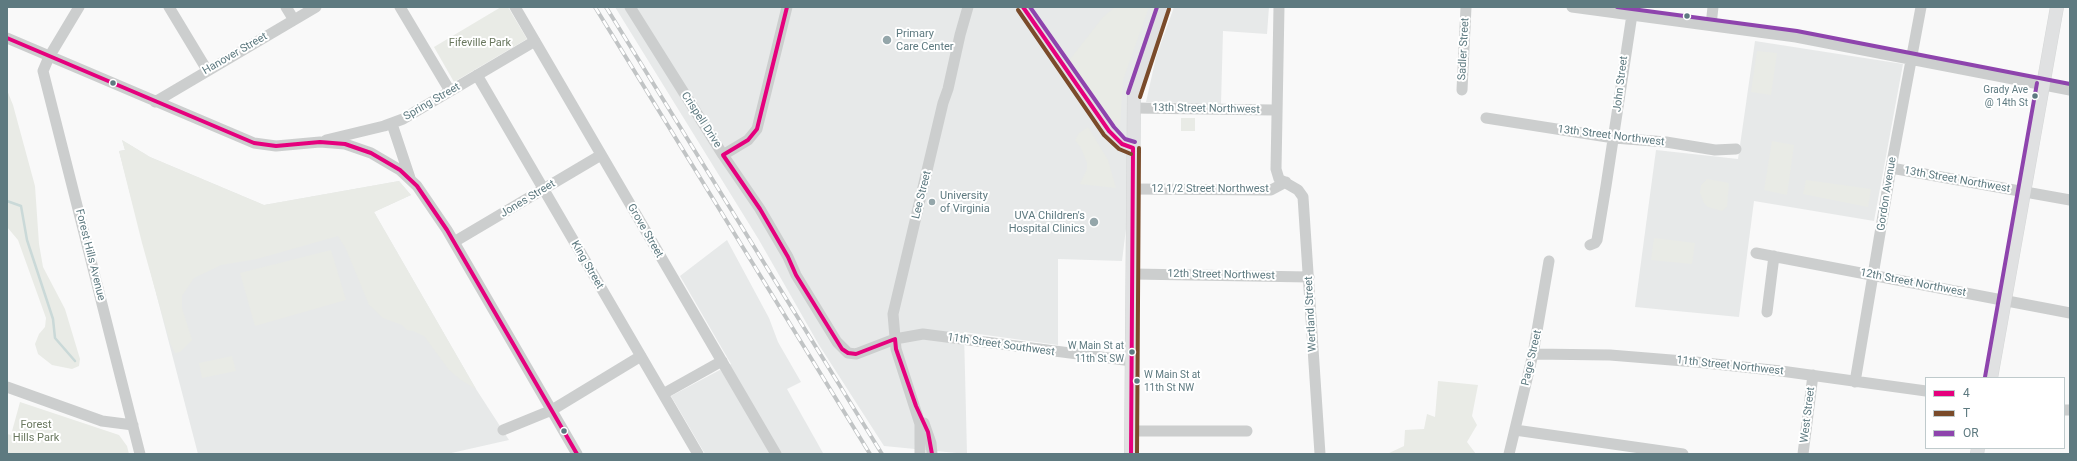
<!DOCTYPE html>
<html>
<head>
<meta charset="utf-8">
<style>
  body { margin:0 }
  #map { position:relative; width:2077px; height:461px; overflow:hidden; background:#f9f9f9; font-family:Roboto,sans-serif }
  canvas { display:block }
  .frame { position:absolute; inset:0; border:8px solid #5e7a80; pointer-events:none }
  .legend { position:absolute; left:1925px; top:377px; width:140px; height:72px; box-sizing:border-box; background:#fff; border:1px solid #bfcacc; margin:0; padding:5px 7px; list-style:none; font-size:12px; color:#5e7a80 }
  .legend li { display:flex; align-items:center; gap:8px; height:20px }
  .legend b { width:20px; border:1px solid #bfcacc }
</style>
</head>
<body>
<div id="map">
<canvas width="2077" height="461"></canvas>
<div class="frame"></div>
<ul class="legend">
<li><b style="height:5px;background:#e5007d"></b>4</li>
<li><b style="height:5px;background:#7a4b2a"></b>T</li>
<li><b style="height:5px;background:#8e44ad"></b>OR</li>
</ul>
</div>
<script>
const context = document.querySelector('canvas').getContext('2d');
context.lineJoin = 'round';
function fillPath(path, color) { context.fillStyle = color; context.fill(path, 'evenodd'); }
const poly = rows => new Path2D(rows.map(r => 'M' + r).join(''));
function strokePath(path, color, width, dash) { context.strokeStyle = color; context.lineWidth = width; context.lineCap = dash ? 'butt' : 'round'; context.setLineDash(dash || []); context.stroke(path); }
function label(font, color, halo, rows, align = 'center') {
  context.font = font + ' Roboto,sans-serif'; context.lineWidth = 4; context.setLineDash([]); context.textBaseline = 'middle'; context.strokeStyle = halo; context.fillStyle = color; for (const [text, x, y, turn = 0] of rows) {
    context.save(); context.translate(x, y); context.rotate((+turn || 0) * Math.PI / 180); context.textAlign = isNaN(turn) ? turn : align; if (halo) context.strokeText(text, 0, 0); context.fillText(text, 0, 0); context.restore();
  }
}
fillPath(poly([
  [615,7,1163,7,1133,90,1134,164,1122,261,1058,259,1058,345,964,332,967,454,884,446,819,345,759,240],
  [1174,7,1269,7,1267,34,1223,31,1221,104,1146,102,1156,57],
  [1755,41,1903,64,1874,221,1754,201,1739,317,1635,307,1656,150,1738,159],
  [122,140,150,157,264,205,399,181,411,195,374,212,476,389,509,440,447,454,198,454,119,151,125,150],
  [727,240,769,318,778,342,801,382,787,389,823,453,705,454,671,396,731,364,680,276]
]), '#e7e9e9');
fillPath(poly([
  [501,7,508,7,527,39,454,82,434,47],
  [1115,7,1149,7,1123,80,1120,126,1113,125,1067,63,1103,17],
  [1757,51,1777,53,1771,95,1751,92],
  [7,90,13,105,35,186,39,244,43,267,65,309,80,359,79,366,72,369,52,365,38,354,35,344,39,334,45,327,46,318,18,240,7,227],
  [1181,118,1195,118,1195,131,1181,131],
  [1088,127,1108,160,1116,188,1080,184,1087,169,1087,163,1081,148,1075,140,1079,133],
  [122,140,150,157,264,205,399,181,411,195,374,212,476,389,461,380,449,370,424,336,413,331,407,330,402,325,383,318,369,305,346,249,338,236,257,259,221,265,194,278,182,296,182,308,192,340,180,352,175,353,170,343,142,243,119,151,125,150],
  [1772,141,1794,145,1787,195,1764,190],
  [1707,179,1729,183,1727,207,1722,211,1708,207,1704,203,1700,193,1701,185],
  [1806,180,1871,189,1868,207,1803,194],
  [1654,238,1695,243,1692,264,1651,260],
  [331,250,346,300,255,326,240,273],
  [232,356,236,371,202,378,199,363],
  [1438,381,1478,385,1472,416,1477,425,1467,442,1476,454,1387,454,1404,446,1405,430,1424,429,1427,414,1435,417],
  [20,402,119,435,127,446,129,454,7,454,7,434,11,435]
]), '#e9ebe6');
strokePath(poly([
  [7,201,21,206,27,240,53,319,55,338,75,361]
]), '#cad9d8', 2.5);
const major = poly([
  [1023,7,1058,58],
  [1063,64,1109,131,1122,144,1133,148],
  [1991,378,2057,7],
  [1131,454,1134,95,1138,80,1163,7],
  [1977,454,1978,448]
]);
strokePath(major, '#d5d7d7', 14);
strokePath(poly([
  [79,7,49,57,43,71,140,454],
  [169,7,207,70],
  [286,7,294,20],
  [400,7,450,91],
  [515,7,776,454],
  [630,7,723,155,760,209,788,257,796,275,837,342,848,353,856,354,895,339,923,334,1132,361],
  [1279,7,1276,169,1279,179,1298,190,1303,197,1320,454],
  [1572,7,1796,37,2070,90],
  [1711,25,1713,7],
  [7,38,254,143,276,146,320,142,345,144,371,153,400,170,417,186,447,230,577,454],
  [477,75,698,454],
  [1462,90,1466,7],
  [155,102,316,7],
  [1134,108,1273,110,1277,109],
  [1486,118,1614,138,1666,142,1715,150,1736,149],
  [392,124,410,178],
  [326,140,384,126,403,119,535,41],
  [723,155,748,140,757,129,787,7],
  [1891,168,2070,200],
  [1133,189,1271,190,1286,182],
  [454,242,601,155],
  [1590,245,1595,243,1597,240,1606,186,1633,8],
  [1756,253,2070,313],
  [1133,274,1309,277],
  [1767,312,1774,256],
  [1533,354,1610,355,1696,362,1781,371,1926,391],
  [1855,382,1891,168,1921,7],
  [7,387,102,421,133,425],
  [663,394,722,361],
  [2064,410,2070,410],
  [924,423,931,443,932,454],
  [503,430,552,410,641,356],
  [1515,430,1683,454],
  [1131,431,1247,431],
  [920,454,920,424,896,349,893,314,943,103,948,89,960,35,968,7],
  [1509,454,1533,354,1549,261],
  [1803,454,1813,375]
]), '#cccece', 11);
strokePath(major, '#e0e1e2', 13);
const rail = poly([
  [595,7,870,454],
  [606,7,882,454]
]);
strokePath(rail, '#c1c4c5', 4);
strokePath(rail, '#fff', 2.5, [8]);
strokePath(poly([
  [787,7,757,129,748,140,723,155,760,209,788,257,796,275,842,349,848,353,856,354,895,339,896,349,916,406,928,432,932,454],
  [1023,7,1109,131,1122,144,1133,148,1131,454],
  [7,38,254,143,276,146,320,142,345,144,371,153,400,170,417,186,447,230,577,454]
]), '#e5007d', 4);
strokePath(poly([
  [1018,10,1104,135,1119,149,1131,154],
  [1140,97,1169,9],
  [1137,454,1139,148]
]), '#7a4b2a', 4);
strokePath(poly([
  [1030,7,1114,127,1125,139,1135,142],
  [1617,7,1797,31,2070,84],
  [1128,93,1157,7],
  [1985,377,2037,83]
]), '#8e44ad', 4);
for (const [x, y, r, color] of [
  [1687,16,3.5,"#5e7a80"],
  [887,40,5,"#94a6aa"],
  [113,83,3.5,"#5e7a80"],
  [2035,96,3.5,"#5e7a80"],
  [932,202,4,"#94a6aa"],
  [1094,222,5,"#94a6aa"],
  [1132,352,3.5,"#5e7a80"],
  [1137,381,3.5,"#5e7a80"],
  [564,431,3.5,"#5e7a80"]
]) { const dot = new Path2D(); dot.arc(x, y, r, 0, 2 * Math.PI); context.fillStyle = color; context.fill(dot); strokePath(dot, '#fff', 1.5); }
label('10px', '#5e7a80', '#fff', [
  ["Grady Ave",2028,90],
  ["@ 14th St",2028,103],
  ["W Main St at",1124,346],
  ["11th St SW",1124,359],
  ["W Main St at",1144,375,"left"],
  ["11th St NW",1144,388,"left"]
], 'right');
label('11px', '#5e7a80', '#fff', [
  ["Primary",896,34],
  ["Care Center",896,47],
  ["University",940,196],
  ["of Virginia",940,209],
  ["UVA Children's",1085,216,"right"],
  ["Hospital Clinics",1085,229,"right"]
], 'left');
label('11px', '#69775e', '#fff', [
  ["Fifeville Park",480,43],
  ["Forest",36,425],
  ["Hills Park",36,438]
]);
label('11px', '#5e7a80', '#fff', [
  ["Sadler Street",1464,49,-87],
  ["Hanover Street",235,54,-30],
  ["John Street",1621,84,-83],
  ["Spring Street",432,102,-30],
  ["13th Street Northwest",1206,109,1],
  ["Crispell Drive",701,120,57],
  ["13th Street Northwest",1611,136,7],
  ["13th Street Northwest",1957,180,10],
  ["12 1/2 Street Northwest",1210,189],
  ["Gordon Avenue",1887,194,-81],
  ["Lee Street",922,195,-76],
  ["Jones Street",528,199,-31],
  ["Grove Street",645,231,60],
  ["Forest Hills Avenue",90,255,76],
  ["King Street",587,265,60],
  ["12th Street Northwest",1221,275,1],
  ["12th Street Northwest",1913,283,11],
  ["Wertland Street",1311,314,-93],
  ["11th Street Southwest",1001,345,8],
  ["Page Street",1532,358,-77],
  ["11th Street Northwest",1730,366,6],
  ["West Street",1808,415,-83]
]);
</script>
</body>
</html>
